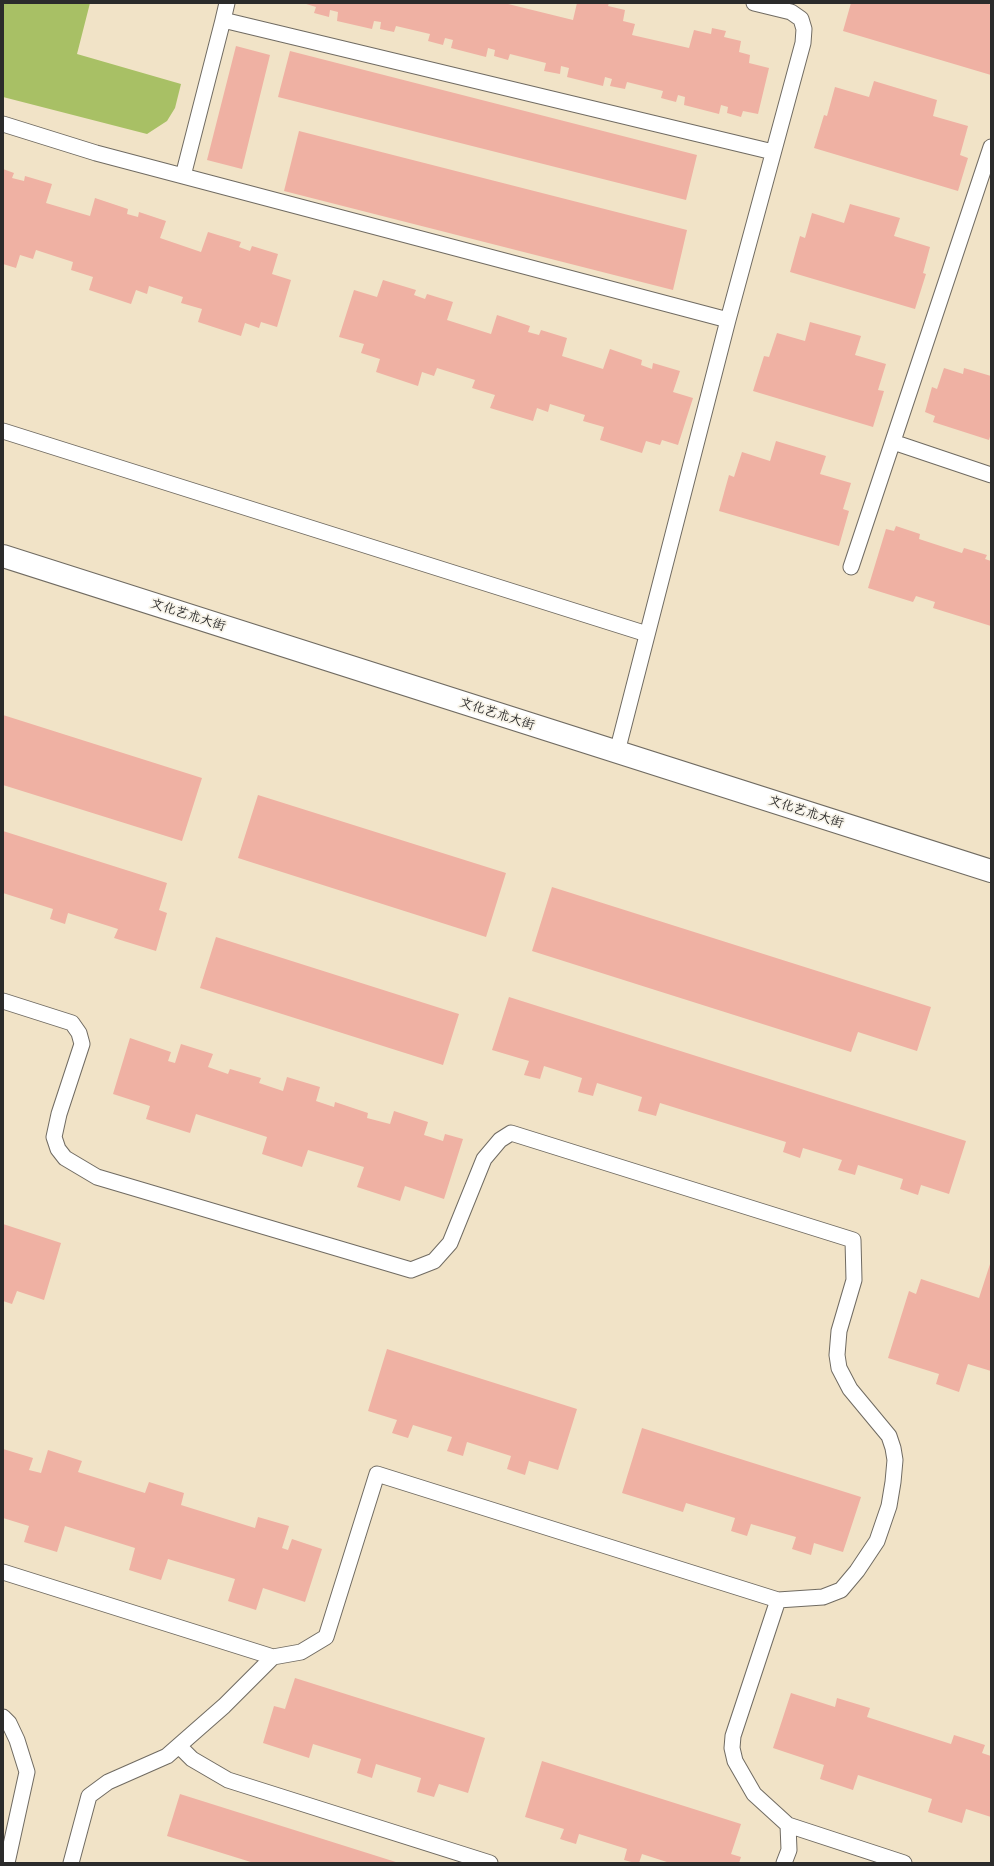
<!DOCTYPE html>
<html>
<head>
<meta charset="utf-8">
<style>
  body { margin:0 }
  #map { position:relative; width:994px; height:1866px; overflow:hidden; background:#f1e3c7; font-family:"Comic Neue",sans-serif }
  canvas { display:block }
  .frame { position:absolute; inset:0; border:4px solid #2b2b2b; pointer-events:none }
</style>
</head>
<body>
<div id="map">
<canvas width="994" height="1866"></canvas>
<div class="frame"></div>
</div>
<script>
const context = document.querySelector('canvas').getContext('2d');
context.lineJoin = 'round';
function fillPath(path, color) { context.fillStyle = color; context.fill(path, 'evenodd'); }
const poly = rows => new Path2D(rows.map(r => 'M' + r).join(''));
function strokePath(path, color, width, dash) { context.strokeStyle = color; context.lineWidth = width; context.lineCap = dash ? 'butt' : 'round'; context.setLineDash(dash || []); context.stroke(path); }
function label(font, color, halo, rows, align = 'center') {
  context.font = font + ' "Comic Neue","LXGW WenKai TC",sans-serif'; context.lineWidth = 3.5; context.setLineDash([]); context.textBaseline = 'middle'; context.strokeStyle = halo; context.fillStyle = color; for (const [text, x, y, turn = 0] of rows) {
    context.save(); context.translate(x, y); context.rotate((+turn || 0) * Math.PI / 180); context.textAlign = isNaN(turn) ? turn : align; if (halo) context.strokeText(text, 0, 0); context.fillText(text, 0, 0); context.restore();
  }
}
fillPath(poly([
  [3,3,90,3,77,54,181,84,175,108,167,121,147,134,3,97]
]), '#a8c065');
fillPath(poly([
  [303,3,504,3,573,20,577,3,609,3,608,6,625,10,623,21,635,24,632,35,689,48,694,30,711,34,712,28,726,31,724,37,741,41,739,52,750,55,749,63,769,68,758,114,743,111,741,117,727,113,728,107,721,105,719,114,684,105,685,97,678,95,676,102,661,98,663,91,627,82,625,89,610,86,612,79,605,77,603,86,567,77,569,68,561,66,560,74,544,71,546,63,510,54,508,60,494,56,495,50,488,48,486,57,451,48,453,40,445,38,443,45,428,41,430,34,396,26,394,32,380,29,381,22,374,21,372,29,337,21,338,12,330,10,329,17,314,13,316,7],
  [851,3,987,3,991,5,991,75,843,31],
  [236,46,270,55,242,169,207,160],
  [290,51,697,155,686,200,278,97],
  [874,81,937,100,933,116,968,126,960,155,968,158,958,191,814,148,824,115,827,116,835,87,869,97],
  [299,131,687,230,673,290,284,191],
  [3,169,14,173,12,178,24,181,25,176,52,184,46,203,90,216,95,198,128,209,127,214,138,217,139,212,166,221,160,238,201,252,208,232,241,242,239,247,250,251,252,246,278,254,272,274,291,280,277,327,261,322,259,328,245,323,241,336,198,322,202,309,181,303,183,297,149,286,147,294,136,290,131,304,89,290,93,277,71,270,73,262,36,250,33,259,20,255,16,268,3,264],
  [850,204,900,218,894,236,930,247,923,273,926,274,915,309,790,272,800,236,805,238,812,213,844,223],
  [383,280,416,290,414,295,425,299,427,294,453,302,447,320,491,334,497,315,530,326,528,332,539,335,541,330,567,338,562,356,603,369,610,349,642,360,641,365,652,369,653,363,680,371,673,392,693,398,678,445,662,440,660,445,646,441,642,453,600,440,604,427,583,421,585,415,550,404,548,412,537,408,533,421,490,408,495,395,472,388,475,380,437,368,434,376,422,372,418,386,376,372,380,359,361,353,364,344,339,337,354,290,377,297],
  [810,322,861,336,855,355,886,364,878,390,884,391,873,427,753,391,764,356,769,357,777,333,805,341],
  [944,368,963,374,964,368,991,376,991,433,989,440,933,422,935,416,925,412,932,387,937,389],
  [776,441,826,456,820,474,851,483,843,509,849,511,839,546,719,511,729,475,734,477,742,452,770,461],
  [896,526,920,534,919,539,962,553,964,548,987,555,985,559,991,561,991,626,933,608,935,602,916,596,913,602,868,588,886,529,894,531],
  [3,715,202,778,182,841,3,785],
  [258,795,506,873,486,937,238,858],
  [3,831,167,883,159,910,167,913,156,951,114,938,118,929,68,913,65,924,50,919,53,909,3,893],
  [552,887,931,1007,917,1051,858,1032,851,1052,532,951],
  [216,937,459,1014,443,1065,200,988],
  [509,997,966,1141,949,1194,921,1185,918,1195,900,1189,903,1179,858,1165,855,1175,838,1170,842,1160,803,1148,800,1158,783,1152,786,1142,660,1103,656,1116,638,1111,642,1097,597,1083,593,1096,578,1092,582,1078,544,1066,540,1079,524,1075,529,1061,492,1050],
  [130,1038,171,1052,168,1061,175,1063,181,1044,213,1054,208,1067,228,1074,230,1069,261,1078,259,1083,283,1091,287,1077,320,1087,316,1101,334,1107,335,1102,368,1113,367,1118,390,1124,394,1111,428,1122,424,1135,443,1141,445,1134,463,1139,444,1199,405,1186,400,1201,357,1187,364,1167,308,1150,302,1167,262,1154,267,1137,196,1114,190,1133,146,1119,150,1106,113,1094],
  [3,1224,61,1243,44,1300,17,1291,12,1304,3,1301],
  [991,1261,991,1371,968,1364,959,1392,936,1384,939,1374,888,1358,909,1291,916,1294,921,1279,979,1298],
  [387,1349,577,1409,558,1470,529,1461,525,1475,507,1469,511,1456,467,1442,463,1456,447,1451,452,1437,413,1425,408,1438,392,1433,397,1420,368,1411],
  [642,1428,861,1497,843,1552,814,1543,811,1555,792,1549,796,1537,751,1524,747,1536,731,1531,735,1518,686,1503,683,1512,622,1493],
  [3,1449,33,1458,29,1470,41,1473,48,1450,82,1461,78,1472,145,1493,149,1482,184,1493,181,1505,255,1528,258,1517,289,1526,282,1548,288,1550,292,1539,322,1549,305,1602,263,1588,256,1610,228,1601,235,1579,168,1559,161,1580,129,1570,135,1548,65,1526,57,1552,24,1542,29,1526,3,1518],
  [295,1678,485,1738,468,1793,439,1784,434,1797,417,1792,421,1778,376,1764,372,1778,357,1773,361,1759,313,1744,309,1758,263,1743,274,1706,285,1709],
  [791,1693,835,1707,837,1698,870,1708,867,1717,951,1744,954,1735,985,1745,982,1753,991,1756,991,1817,966,1809,962,1823,928,1812,932,1799,858,1775,853,1790,820,1779,824,1765,773,1748],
  [542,1761,741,1824,731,1854,741,1857,739,1863,670,1863,642,1854,639,1863,635,1863,624,1860,627,1849,579,1834,576,1844,560,1839,564,1829,525,1817],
  [180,1794,399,1863,254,1863,167,1836]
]), '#efb1a3');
const lane = poly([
  [223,20,227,3],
  [3,124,96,153,728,320],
  [183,176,223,20,773,152],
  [3,431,647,634],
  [893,442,991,475],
  [851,567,991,147],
  [617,752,728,320,803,43,804,29,801,19,791,12,754,3],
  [3,1001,72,1023,79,1033,82,1044,59,1114,54,1137,58,1149,65,1158,97,1177,411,1270,434,1261,450,1243,484,1159,500,1140,511,1133,853,1240,854,1280,839,1331,837,1355,839,1368,850,1389,889,1436,893,1448,895,1460,893,1482,889,1506,877,1541,857,1571,841,1590,823,1597,778,1600,377,1474,326,1637,301,1652,273,1657,3,1572],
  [778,1600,733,1736,732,1748,735,1761,754,1794,788,1825,904,1863],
  [3,1717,9,1723,17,1740,27,1772,7,1863],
  [179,1746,192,1759,228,1780,490,1863],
  [71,1863,89,1796,108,1782,167,1756,224,1706,273,1657],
  [784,1863,789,1850,788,1825]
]);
const secondary = poly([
  [3,556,991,871]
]);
strokePath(lane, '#706b62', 17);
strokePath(secondary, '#706b62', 24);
strokePath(lane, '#fff', 15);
strokePath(secondary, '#fff', 22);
label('13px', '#2b2b2b', '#f7f3e8', [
  ["文化艺术大街",188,615,18],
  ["文化艺术大街",497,714,18],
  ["文化艺术大街",806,812,18]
]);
</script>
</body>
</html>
